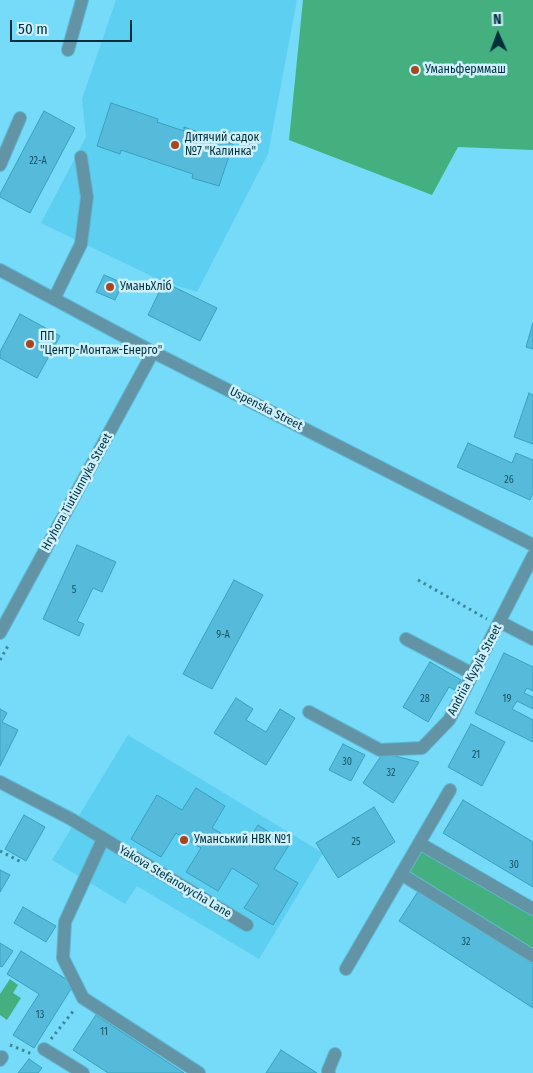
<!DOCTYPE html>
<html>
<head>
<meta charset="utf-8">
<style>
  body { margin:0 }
  #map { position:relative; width:533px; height:1073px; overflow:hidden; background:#76daf9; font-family:"Fira Sans Condensed",sans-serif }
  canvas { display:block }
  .north { position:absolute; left:473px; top:10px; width:50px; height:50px; -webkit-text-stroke:4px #cdf1fe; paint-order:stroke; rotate:358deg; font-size:14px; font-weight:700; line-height:20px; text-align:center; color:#002f3b }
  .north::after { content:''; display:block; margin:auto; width:18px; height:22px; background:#002f3b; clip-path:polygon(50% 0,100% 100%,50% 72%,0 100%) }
  .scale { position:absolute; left:10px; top:20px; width:122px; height:22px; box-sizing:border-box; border:2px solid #002f3b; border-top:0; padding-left:6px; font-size:15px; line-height:18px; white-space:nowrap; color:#002f3b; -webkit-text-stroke:4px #cdf1fe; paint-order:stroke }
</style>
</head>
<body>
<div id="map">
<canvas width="533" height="1073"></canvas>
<div class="north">N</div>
<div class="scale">50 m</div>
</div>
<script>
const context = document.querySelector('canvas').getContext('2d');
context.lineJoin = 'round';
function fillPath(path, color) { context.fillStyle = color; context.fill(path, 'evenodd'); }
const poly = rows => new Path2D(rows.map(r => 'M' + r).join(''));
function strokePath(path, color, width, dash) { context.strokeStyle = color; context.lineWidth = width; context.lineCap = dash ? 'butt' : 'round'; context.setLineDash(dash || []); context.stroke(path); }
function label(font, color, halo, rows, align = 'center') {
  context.font = font + ' "Fira Sans Condensed",sans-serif'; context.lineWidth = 5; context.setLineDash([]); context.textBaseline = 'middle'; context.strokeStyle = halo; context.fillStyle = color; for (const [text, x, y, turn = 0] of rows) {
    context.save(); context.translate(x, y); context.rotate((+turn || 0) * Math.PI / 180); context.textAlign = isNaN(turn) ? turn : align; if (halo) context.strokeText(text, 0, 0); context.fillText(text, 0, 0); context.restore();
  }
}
fillPath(poly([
  [116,0,297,0,268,154,197,292,164,282,41,223,86,137,82,99],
  [128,735,323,853,259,959,137,886,125,904,52,860]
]), '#5dcff1');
fillPath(poly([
  [303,0,533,0,533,150,458,147,432,195,289,140],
  [419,847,533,913,533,953,404,872],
  [10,979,18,985,13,993,21,998,7,1020,0,1015,0,994]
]), '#45b07f');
const building = poly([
  [111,103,158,119,157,122,184,131,184,127,233,144,219,186,192,178,193,174,121,150,120,154,97,146,111,103],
  [44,111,75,128,30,213,0,197,0,194,44,111],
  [104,275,123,283,115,300,96,292,104,275],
  [164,282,217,308,200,341,148,315,164,282],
  [20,314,60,336,37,378,0,358,0,352,20,314],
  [533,323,533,349,526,347,533,323],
  [529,393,533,395,533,444,514,437,529,393],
  [468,443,512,463,516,453,533,460,533,493,530,500,457,467,468,443],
  [77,545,116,562,102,592,93,588,77,621,84,624,79,636,43,619,77,545],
  [234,580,263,595,212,689,183,674,234,580],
  [504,653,533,667,533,691,527,688,524,693,533,697,533,709,517,701,512,709,533,720,533,742,475,713,504,653],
  [430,662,461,680,455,690,449,687,428,722,403,707,430,662],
  [236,698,253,709,246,720,266,732,280,709,295,718,266,765,214,733,236,698],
  [0,709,7,713,2,722,18,730,0,766,0,709],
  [471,724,505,742,482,786,448,767,471,724],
  [343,744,365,755,351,781,329,770,343,744],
  [383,753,419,762,393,803,363,783,383,753],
  [196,788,225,806,212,828,244,847,258,825,289,845,274,869,298,883,273,925,244,908,259,885,232,868,218,891,186,872,201,848,176,833,161,857,131,839,157,795,182,810,196,788],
  [463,800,533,842,533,887,443,833,463,800],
  [374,807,395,842,338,878,316,843,374,807],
  [24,815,45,827,26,861,5,849,24,815],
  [0,870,10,875,0,892,0,870],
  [419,890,533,964,533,1008,399,921,419,890],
  [23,907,56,926,46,942,14,923,23,907],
  [0,943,13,951,2,967,0,966,0,943],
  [21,951,74,984,34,1048,13,1035,39,994,7,974,21,951],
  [96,1015,184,1073,108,1073,73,1050,96,1015],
  [281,1050,317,1073,266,1073,281,1050],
  [29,1059,42,1068,38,1073,18,1073,29,1059]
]);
fillPath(building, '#56bbda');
strokePath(building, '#38a1bf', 1);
const minor = poly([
  [68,50,82,0],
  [0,165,20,118],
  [0,270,153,352,533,545],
  [54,299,81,244,87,197,81,157],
  [500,622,533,639],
  [0,633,153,352],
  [406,639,473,674],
  [309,712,380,750,422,748,449,720,533,556],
  [0,782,71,819,247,925],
  [103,839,65,922,63,958,83,998,199,1073],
  [419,843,533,909],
  [401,874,533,956],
  [346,969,450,790],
  [44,1049,83,1073],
  [0,1060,2,1057],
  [329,1073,328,1071,335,1054]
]);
strokePath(minor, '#5eb8d3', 14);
strokePath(poly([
  [418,580,487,619],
  [0,660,9,644],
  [0,851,23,863],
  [51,1039,75,1009],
  [10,1045,32,1054]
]), '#3d879d', 3, [2.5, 4]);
strokePath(minor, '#6294a5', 12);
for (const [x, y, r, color] of [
  [415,70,5,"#ab451b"],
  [175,145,5,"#ab451b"],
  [110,287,5,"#ab451b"],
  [30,344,5,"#ab451b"],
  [184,840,5,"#ab451b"]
]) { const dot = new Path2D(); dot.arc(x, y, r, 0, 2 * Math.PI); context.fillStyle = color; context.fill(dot); strokePath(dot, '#cdf1fe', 2); }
label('10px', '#165263', null, [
  ["22-А",38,161],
  ["26",509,480],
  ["5",74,590],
  ["9-А",223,635],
  ["28",425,699],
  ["19",507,699],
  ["21",476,755],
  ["30",347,762],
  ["32",391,773],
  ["25",356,842],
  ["30",514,865],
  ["32",466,942],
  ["13",40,1015],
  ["11",104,1032]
]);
label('12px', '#002f3b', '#cdf1fe', [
  ["Уманьферммаш",425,70],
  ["Дитячий садок",185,138],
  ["№7 \"Калинка\"",185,152],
  ["УманьХліб",120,287],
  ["ПП",40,337],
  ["\"Центр-Монтаж-Енерго\"",40,351],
  ["Уманський НВК №1",194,840]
], 'left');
label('12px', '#002f3b', '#cdf1fe', [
  ["Uspenska Street",266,409,27],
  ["Hryhora Tiutiunnyka Street",77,492,-61],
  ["Andriia Kyzyla Street",475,670,-62],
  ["Yakova Stefanovycha Lane",175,882,31]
]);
</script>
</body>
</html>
